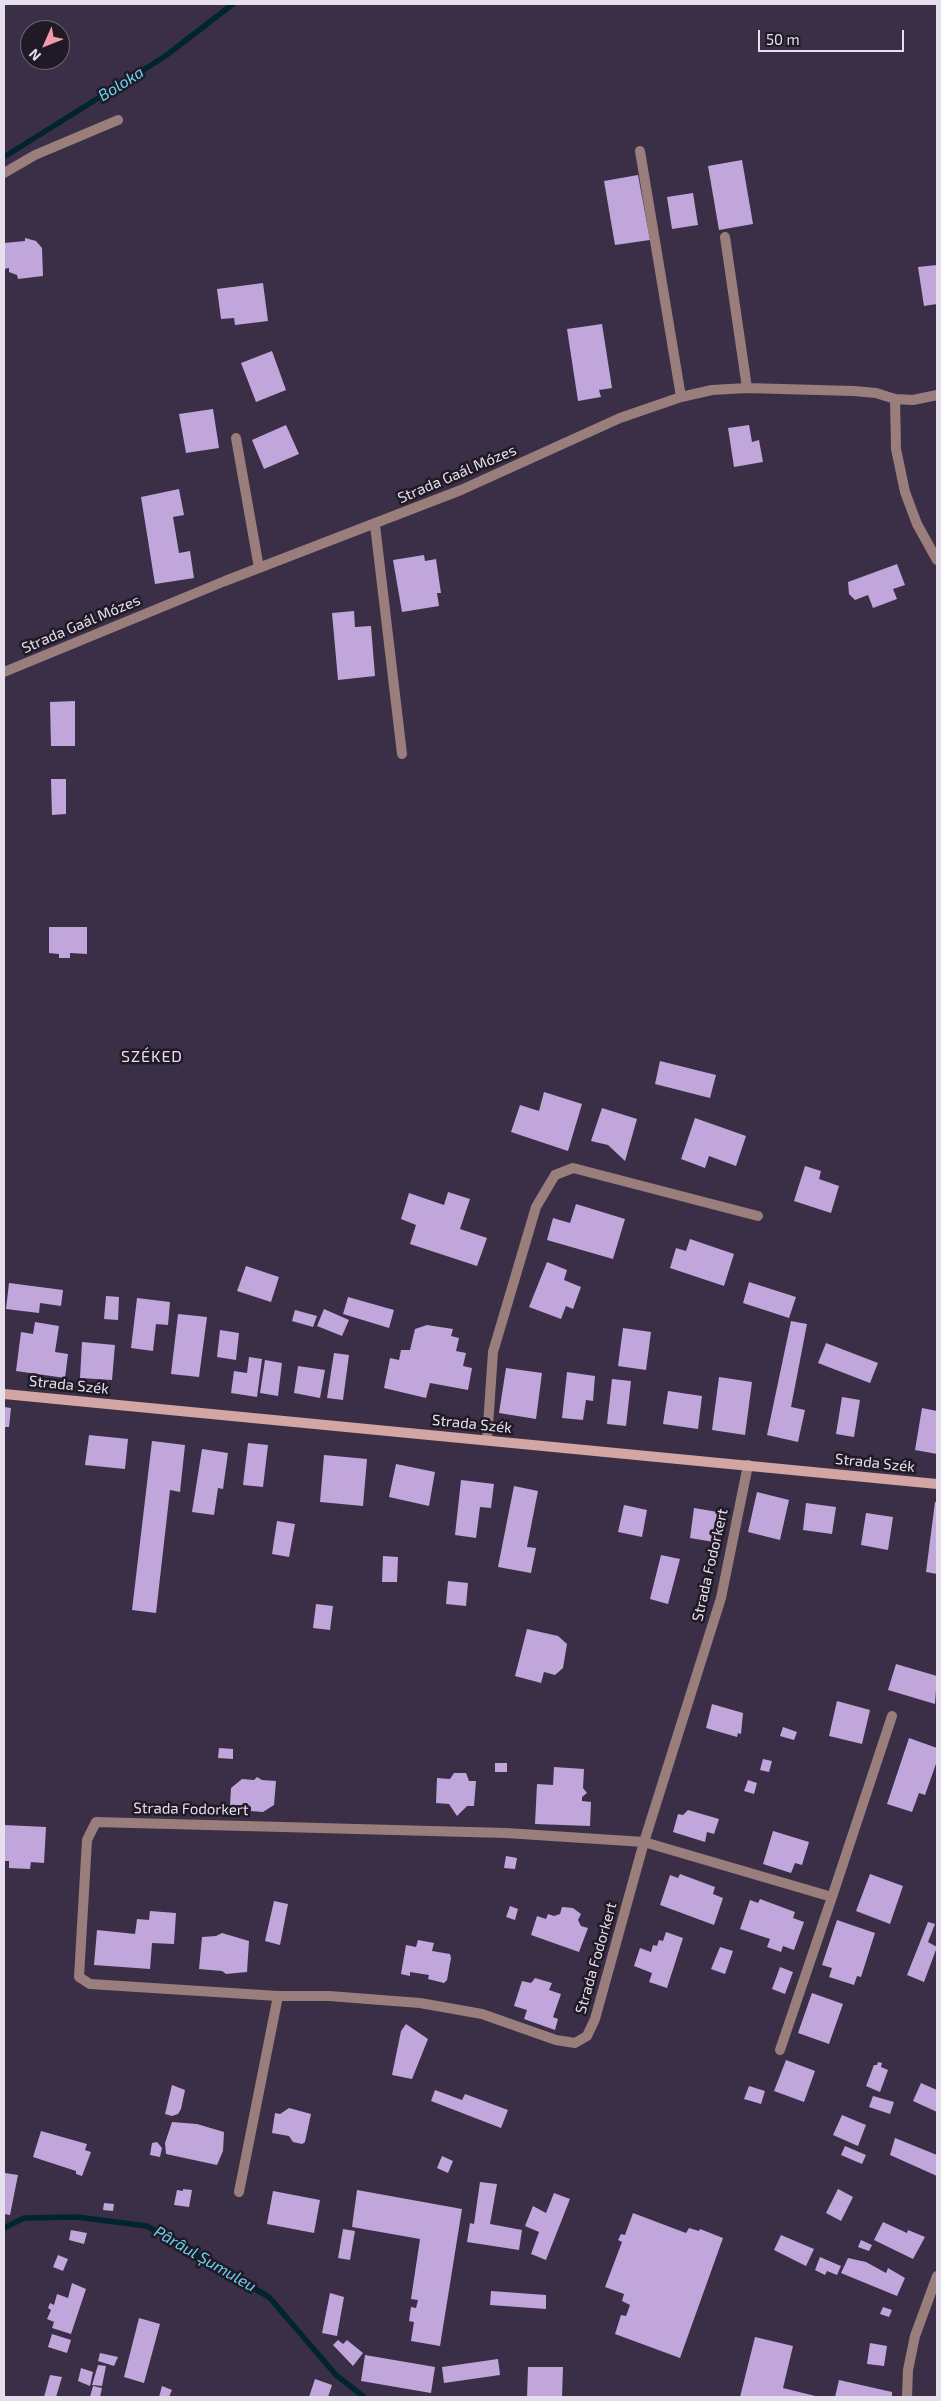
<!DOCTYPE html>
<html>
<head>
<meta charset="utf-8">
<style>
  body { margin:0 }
  #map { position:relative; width:941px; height:2401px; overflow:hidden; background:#3b2f47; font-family:"Exo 2",sans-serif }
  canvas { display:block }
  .frame { position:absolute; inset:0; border:5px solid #e6dfee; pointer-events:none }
  .north { position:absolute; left:20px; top:20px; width:50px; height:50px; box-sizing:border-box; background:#1f1a25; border:1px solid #6f6975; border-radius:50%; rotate:226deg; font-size:14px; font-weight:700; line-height:20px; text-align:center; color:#e6dfee }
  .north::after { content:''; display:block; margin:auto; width:18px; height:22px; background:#f39aaa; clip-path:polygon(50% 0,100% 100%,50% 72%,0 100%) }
  .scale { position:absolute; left:758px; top:30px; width:146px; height:22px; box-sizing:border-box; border:2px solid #e6dfee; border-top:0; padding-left:6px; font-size:15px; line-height:18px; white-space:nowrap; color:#e6dfee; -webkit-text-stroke:4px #1f1a25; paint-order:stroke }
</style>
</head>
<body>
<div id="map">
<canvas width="941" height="2401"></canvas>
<div class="frame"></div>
<div class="north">N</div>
<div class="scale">50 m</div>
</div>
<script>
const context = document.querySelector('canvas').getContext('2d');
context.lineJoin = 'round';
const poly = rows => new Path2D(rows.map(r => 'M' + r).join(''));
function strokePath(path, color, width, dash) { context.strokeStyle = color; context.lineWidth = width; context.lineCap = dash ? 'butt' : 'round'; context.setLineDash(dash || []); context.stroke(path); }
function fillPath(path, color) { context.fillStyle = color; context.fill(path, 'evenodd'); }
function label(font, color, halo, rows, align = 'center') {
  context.font = font + ' "Exo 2",sans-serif'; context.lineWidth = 5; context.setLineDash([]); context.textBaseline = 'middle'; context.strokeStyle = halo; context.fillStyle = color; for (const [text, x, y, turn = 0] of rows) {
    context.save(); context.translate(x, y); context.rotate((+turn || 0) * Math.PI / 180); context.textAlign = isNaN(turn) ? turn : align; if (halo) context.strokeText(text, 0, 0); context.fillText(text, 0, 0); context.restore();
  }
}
strokePath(poly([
  [4,157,164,57,233,4],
  [4,2228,24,2218,77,2217,147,2226,269,2297,336,2375,364,2397]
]), '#00252f', 5.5);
fillPath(poly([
  [742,160,753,224,719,230,708,166],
  [638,175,650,240,615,245,604,181],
  [693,193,698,225,672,229,667,197],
  [25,238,36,241,42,248,43,276,18,279,17,275,9,272,9,268,4,269,4,243,25,241],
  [937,265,937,304,924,306,918,267],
  [263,283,268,321,235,325,234,318,221,319,217,289],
  [602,324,612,388,599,390,601,397,578,401,567,329],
  [272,351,286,390,256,402,241,363],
  [213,409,219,448,186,453,179,414],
  [286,425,299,454,264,469,252,440],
  [749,425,752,442,759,440,763,462,734,467,728,428],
  [179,489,184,515,173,517,179,553,190,551,194,578,155,584,141,497],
  [424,555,425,561,436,559,441,593,437,593,439,606,402,612,393,560],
  [897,564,905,585,893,589,897,599,873,608,868,595,855,600,849,594,848,582],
  [354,611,355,627,371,626,375,676,338,680,332,613],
  [75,701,75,746,51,746,50,702],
  [51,779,66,779,66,814,52,815],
  [49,927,87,927,87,954,70,953,70,958,59,958,59,954,49,953],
  [660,1061,716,1075,710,1098,655,1084],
  [544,1092,582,1104,568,1151,511,1132,520,1105,539,1111],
  [602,1108,637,1119,625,1161,608,1145,591,1141],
  [695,1118,746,1136,736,1166,709,1156,705,1168,681,1159],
  [805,1166,821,1171,819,1179,839,1186,831,1213,794,1201],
  [448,1192,470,1199,460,1229,487,1238,477,1266,410,1244,416,1225,401,1219,409,1193,444,1205],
  [576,1204,625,1219,613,1259,547,1240,553,1218,570,1223],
  [690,1239,734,1254,724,1286,670,1268,676,1248,686,1251],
  [547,1262,567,1270,564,1280,581,1287,573,1309,566,1306,561,1319,529,1307],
  [246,1266,279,1277,271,1302,237,1291],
  [749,1282,796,1297,789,1318,743,1303],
  [9,1283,63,1290,61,1306,40,1303,39,1313,6,1309],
  [106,1296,119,1297,118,1320,104,1319],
  [348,1297,394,1310,389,1328,343,1314],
  [137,1298,170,1302,168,1325,156,1324,153,1351,131,1348],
  [324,1309,349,1320,342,1336,317,1326],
  [295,1310,317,1316,313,1327,292,1321],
  [178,1314,207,1317,199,1377,171,1374],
  [791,1321,807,1324,791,1407,805,1410,798,1442,767,1435],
  [35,1322,59,1326,55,1352,68,1354,65,1378,16,1371,21,1332,33,1334],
  [427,1325,453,1329,451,1336,459,1338,456,1351,466,1353,463,1366,472,1368,468,1390,430,1383,426,1398,384,1388,390,1358,399,1360,401,1350,410,1350,415,1329],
  [623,1328,651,1332,646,1370,618,1366],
  [220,1330,239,1333,236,1360,217,1357],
  [82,1342,115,1345,112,1380,80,1378],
  [826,1343,878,1363,870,1383,818,1363],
  [334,1353,349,1355,343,1400,327,1398],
  [249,1357,262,1359,257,1397,231,1393,234,1371,247,1373],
  [265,1360,282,1363,278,1396,260,1393],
  [298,1366,325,1370,320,1398,294,1393],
  [506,1368,542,1373,536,1419,499,1413],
  [567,1372,595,1376,593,1401,586,1400,583,1420,562,1418],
  [719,1377,752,1382,745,1435,712,1430],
  [612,1379,631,1381,626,1426,607,1424],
  [668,1391,702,1396,698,1429,663,1424],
  [842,1397,860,1400,854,1437,836,1434],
  [4,1407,11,1408,9,1427,4,1427],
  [922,1408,937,1411,937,1454,915,1450],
  [89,1435,128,1439,125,1469,85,1465],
  [152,1441,185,1445,180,1492,170,1490,156,1613,132,1610],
  [248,1443,268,1445,263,1487,243,1485],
  [202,1449,228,1453,223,1489,218,1488,214,1515,192,1512],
  [324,1455,367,1459,363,1506,320,1502],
  [396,1464,435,1472,429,1506,389,1497],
  [461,1480,494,1484,491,1508,480,1507,476,1538,455,1535],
  [514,1486,538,1491,527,1547,536,1548,531,1573,498,1567],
  [757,1492,789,1500,780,1540,748,1532],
  [935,1502,937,1502,937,1574,926,1572],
  [806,1503,836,1507,832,1534,803,1530],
  [624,1505,647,1510,642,1537,618,1532],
  [694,1508,724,1513,720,1543,690,1538],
  [866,1513,893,1517,888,1550,861,1545],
  [277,1521,295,1524,289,1557,272,1554],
  [661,1555,680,1559,668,1604,650,1599],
  [383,1556,398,1557,397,1582,382,1582],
  [448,1581,468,1583,466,1606,446,1604],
  [316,1604,333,1606,330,1630,313,1628],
  [527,1629,558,1636,567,1644,563,1668,555,1675,544,1672,541,1683,515,1676],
  [896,1664,937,1676,935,1704,888,1690],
  [837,1701,870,1710,862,1744,829,1736],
  [712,1704,743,1713,741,1734,738,1733,737,1737,706,1728],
  [783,1727,797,1732,794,1740,780,1736],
  [909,1738,937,1748,937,1761,925,1795,919,1793,912,1812,887,1804],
  [219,1748,233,1749,233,1759,218,1758],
  [763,1759,772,1761,769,1772,760,1770],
  [495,1763,507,1763,507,1772,495,1772],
  [554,1767,584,1769,583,1788,587,1793,582,1797,582,1801,591,1802,590,1826,535,1824,537,1784,553,1785],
  [454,1773,466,1773,469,1781,476,1781,474,1806,467,1806,457,1816,449,1804,436,1803,437,1778,450,1779],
  [257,1777,262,1780,276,1781,274,1805,263,1812,251,1811,251,1807,230,1805,231,1788,242,1779,254,1780],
  [748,1780,757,1783,754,1794,744,1791],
  [688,1810,719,1819,714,1834,707,1832,705,1842,673,1832,678,1814,683,1815],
  [4,1825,46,1827,44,1863,31,1862,30,1869,9,1868,9,1861,4,1861],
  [773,1831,809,1842,802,1865,795,1863,791,1873,763,1864],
  [506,1856,517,1858,515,1869,504,1868],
  [680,1874,715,1887,713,1894,723,1898,714,1925,660,1905,670,1875,678,1878],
  [870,1874,903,1886,890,1924,856,1911],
  [760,1899,795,1912,793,1918,804,1922,794,1950,783,1946,781,1952,767,1947,770,1939,740,1929,750,1900,758,1903],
  [274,1901,288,1904,280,1945,265,1941],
  [510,1906,518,1909,515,1920,506,1917],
  [562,1907,573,1908,581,1914,578,1920,581,1926,588,1928,579,1952,531,1935,537,1916,546,1919,548,1914,554,1916,560,1914],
  [150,1911,176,1913,174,1944,152,1943,150,1969,94,1965,97,1930,135,1934,137,1919,149,1920],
  [837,1920,875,1933,861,1977,857,1976,854,1985,829,1977,832,1968,822,1965],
  [928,1922,935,1924,928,1942,937,1947,924,1982,907,1975],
  [666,1932,683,1938,667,1988,649,1982,652,1973,634,1966,640,1948,651,1952,653,1945,657,1946,659,1940,663,1941],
  [222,1933,249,1941,247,1972,226,1974,222,1971,199,1969,202,1937,216,1936],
  [418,1940,434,1943,432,1951,450,1954,451,1958,447,1980,444,1983,428,1979,429,1975,410,1972,410,1976,401,1974,406,1945,416,1947],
  [720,1947,733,1951,725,1974,711,1969],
  [780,1967,793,1972,785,1994,772,1989],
  [535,1978,552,1983,549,1990,561,1994,553,2017,558,2019,555,2030,524,2019,527,2010,514,2006,522,1981,531,1983],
  [812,1993,843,2004,829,2044,798,2033],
  [406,2024,428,2039,412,2079,392,2075,401,2031],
  [786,2060,815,2071,804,2102,774,2091],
  [878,2062,882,2063,881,2067,888,2070,880,2092,866,2086,874,2065,877,2065],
  [921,2083,937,2090,937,2112,913,2101],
  [172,2085,185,2090,181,2109,178,2114,172,2116,165,2114],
  [749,2086,765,2091,761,2104,744,2099],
  [435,2090,462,2100,465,2094,508,2110,501,2128,431,2101],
  [873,2096,894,2102,890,2114,869,2107],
  [289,2108,311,2114,305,2142,302,2144,293,2142,289,2136,272,2133,275,2113,280,2114],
  [842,2115,866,2125,858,2146,833,2135],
  [172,2122,197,2124,224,2132,223,2151,217,2165,166,2154,165,2143],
  [41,2131,87,2144,85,2150,91,2152,82,2176,76,2174,76,2171,33,2157],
  [895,2138,937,2155,937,2176,890,2155],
  [157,2142,162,2148,160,2157,150,2155,152,2143],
  [845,2146,866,2155,862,2164,841,2155],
  [442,2156,453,2161,448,2173,437,2168],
  [5,2173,18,2175,10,2215,4,2214],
  [480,2182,497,2184,490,2224,522,2230,519,2250,467,2242,470,2223,474,2224],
  [183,2189,192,2190,189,2207,174,2205,177,2190,183,2191],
  [838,2189,853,2197,841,2221,826,2213],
  [357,2190,462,2209,440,2346,411,2341,414,2322,409,2321,411,2307,416,2308,418,2300,411,2299,420,2239,352,2227],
  [273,2191,320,2200,314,2233,267,2224],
  [554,2193,570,2199,546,2260,531,2254,539,2232,525,2226,533,2206,546,2213],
  [104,2203,114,2204,113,2211,103,2210],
  [633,2213,686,2233,689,2228,699,2231,700,2229,723,2238,680,2358,615,2334,621,2315,626,2316,630,2305,622,2301,624,2294,605,2287,622,2242,618,2240,621,2234,625,2235],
  [883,2222,907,2233,908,2230,925,2237,913,2259,874,2240],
  [343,2229,355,2231,350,2260,338,2258],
  [71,2230,87,2233,84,2244,69,2240],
  [781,2235,814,2249,806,2266,774,2250],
  [861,2240,872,2245,869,2251,858,2247],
  [58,2255,68,2259,63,2271,53,2267],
  [820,2257,841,2266,837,2275,827,2271,825,2275,815,2270],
  [848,2258,866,2262,886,2273,888,2268,905,2278,897,2296,841,2273],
  [72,2283,86,2289,71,2334,52,2328,54,2322,47,2319,51,2310,48,2308,50,2303,54,2305,57,2294,68,2298],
  [491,2291,546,2295,546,2309,490,2305],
  [330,2293,344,2297,337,2336,322,2333],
  [883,2307,892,2310,889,2317,880,2314],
  [139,2318,160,2324,144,2383,124,2377],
  [52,2334,71,2340,67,2353,48,2347],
  [755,2337,793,2346,783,2388,819,2397,740,2397],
  [338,2340,343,2344,347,2340,363,2353,353,2366,333,2345],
  [870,2343,887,2346,884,2366,867,2364],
  [100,2353,118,2357,114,2366,98,2361],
  [365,2355,435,2367,431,2393,361,2381],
  [498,2359,500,2375,444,2383,442,2367],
  [98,2365,106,2366,102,2386,92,2385],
  [528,2367,563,2367,562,2397,527,2397],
  [81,2368,93,2372,90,2386,78,2381],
  [50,2375,62,2377,56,2397,44,2397],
  [315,2379,332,2385,328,2397,309,2397],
  [839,2380,892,2392,892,2397,835,2397],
  [93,2386,102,2388,100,2397,90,2397],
  [162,2386,172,2390,169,2397,159,2397]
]), '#c0a6da');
strokePath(poly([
  [640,151,681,397],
  [4,173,35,155,118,120],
  [725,237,747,388],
  [895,399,896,449,905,492,917,524,937,560],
  [236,438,259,568],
  [375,525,402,754],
  [4,672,225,581,461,490,620,418,681,397,712,390,747,388,854,391,876,393,895,399,913,400,937,395],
  [487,1440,493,1352,536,1207,555,1175,573,1168,758,1216],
  [832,1897,892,1716],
  [278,1996,90,1984,79,1977,87,1840,96,1822,506,1833,644,1842,832,1897,780,2050],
  [239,2192,278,1996,329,1996,420,2003,482,2014,556,2040,575,2043,587,2036,595,2019,644,1842,721,1598,748,1465],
  [907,2397,908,2370,915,2336,937,2276]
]), '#9a7e7c', 10);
strokePath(poly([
  [4,1394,937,1484]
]), '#d3a6a3', 10);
label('15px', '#e6dfee', '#1f1a25', [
  ["Strada Gaál Mózes",457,474,-23],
  ["Strada Gaál Mózes",81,624,-23],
  ["Strada Szék",69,1385,6],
  ["Strada Szék",472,1424,6],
  ["Strada Szék",875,1463,6],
  ["Strada Fodorkert",710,1565,-77],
  ["Strada Fodorkert",191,1809,1],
  ["Strada Fodorkert",596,1958,-74]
]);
label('italic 16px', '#68d5f3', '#1f1a25', [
  ["Boloka",121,84,-32],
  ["Pârâul Șumuleu",205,2259,30]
]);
context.letterSpacing = '1px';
label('16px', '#e6dfee', '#1f1a25', [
  ["SZÉKED",152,1057]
]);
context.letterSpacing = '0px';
</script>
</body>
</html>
